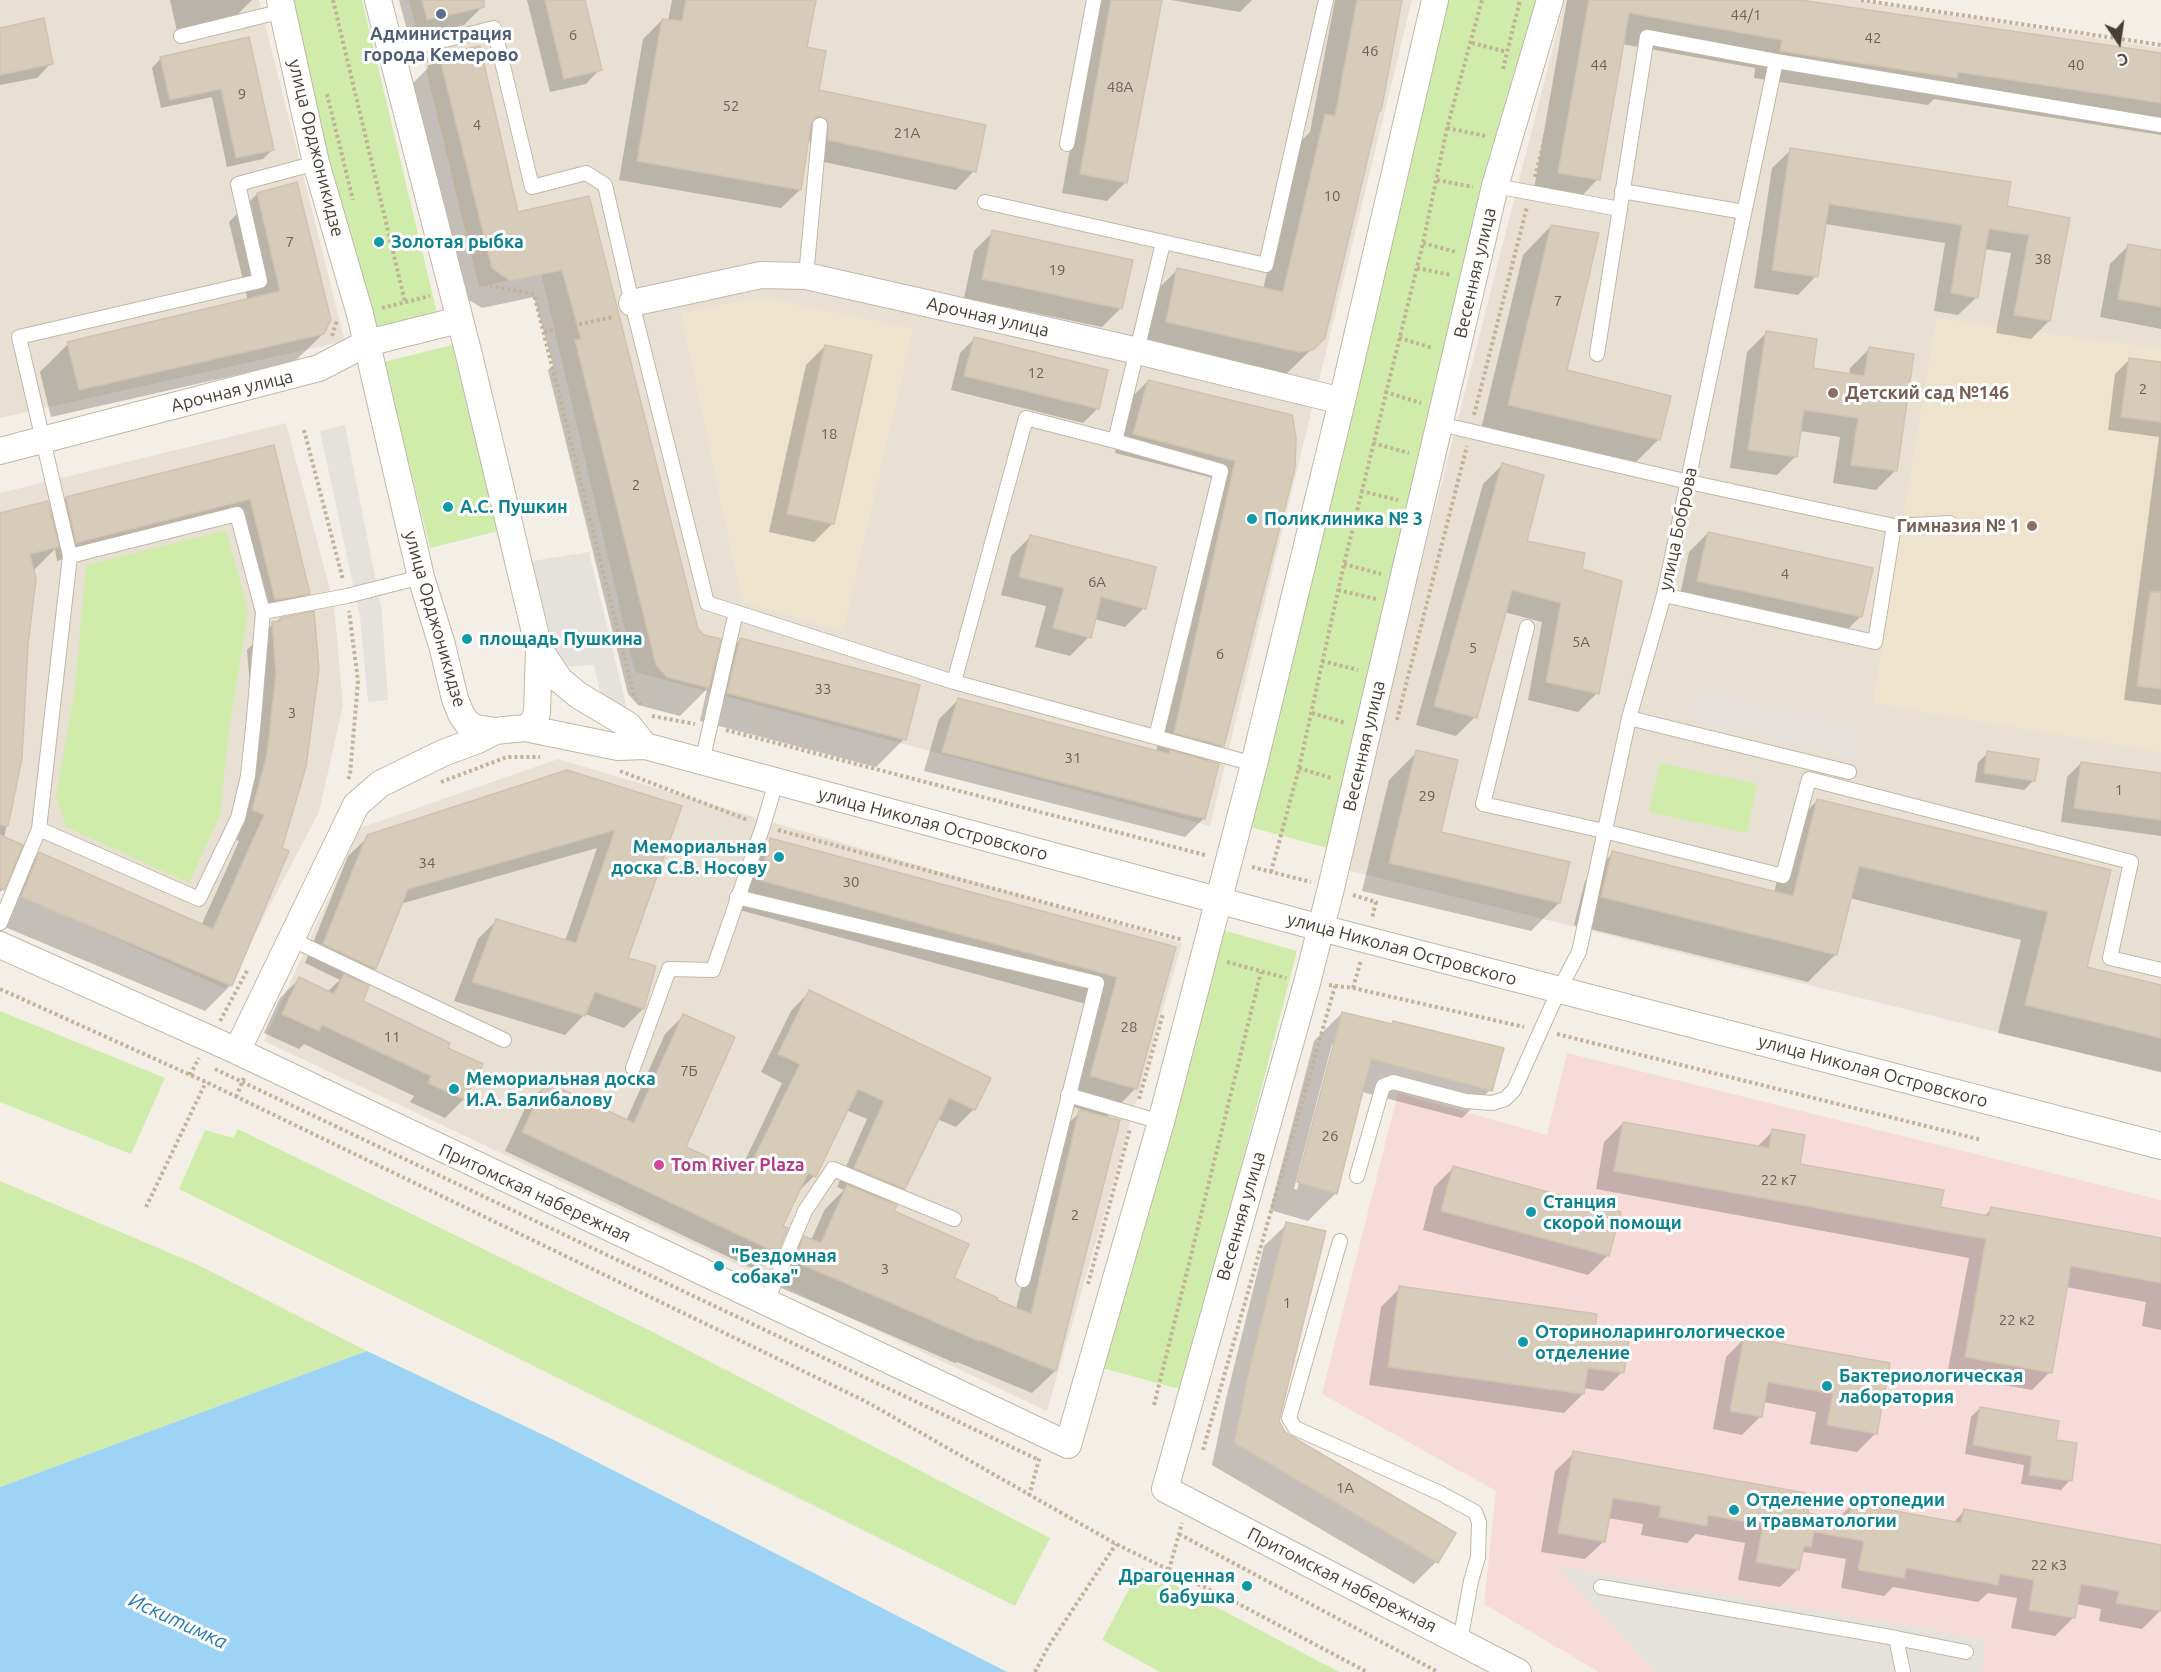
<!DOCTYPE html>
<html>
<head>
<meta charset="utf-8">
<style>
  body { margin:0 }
  #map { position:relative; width:2161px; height:1672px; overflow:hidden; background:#f4efe6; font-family:Ubuntu,sans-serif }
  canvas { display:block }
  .north { position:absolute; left:2089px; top:12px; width:60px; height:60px; -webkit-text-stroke:4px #fff; paint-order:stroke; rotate:167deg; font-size:16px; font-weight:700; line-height:24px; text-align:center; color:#473f34 }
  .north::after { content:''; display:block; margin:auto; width:21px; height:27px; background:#473f34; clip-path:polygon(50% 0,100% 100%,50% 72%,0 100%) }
</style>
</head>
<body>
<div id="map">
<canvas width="2161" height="1672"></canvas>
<div class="north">С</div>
</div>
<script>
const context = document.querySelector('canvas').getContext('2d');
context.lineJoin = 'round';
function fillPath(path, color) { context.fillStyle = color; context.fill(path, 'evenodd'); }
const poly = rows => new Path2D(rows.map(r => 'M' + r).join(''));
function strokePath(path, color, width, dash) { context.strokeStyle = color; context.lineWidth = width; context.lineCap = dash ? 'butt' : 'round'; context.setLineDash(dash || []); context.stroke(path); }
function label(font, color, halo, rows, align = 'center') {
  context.font = font + ' Ubuntu,sans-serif'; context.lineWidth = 6; context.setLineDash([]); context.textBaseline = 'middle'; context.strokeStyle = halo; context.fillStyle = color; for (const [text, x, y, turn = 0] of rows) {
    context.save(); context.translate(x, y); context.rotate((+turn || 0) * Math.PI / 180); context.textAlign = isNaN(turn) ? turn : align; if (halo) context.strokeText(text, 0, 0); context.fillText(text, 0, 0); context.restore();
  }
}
fillPath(poly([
  [0,0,259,0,345,341,0,418],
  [409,0,1412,0,1210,826,635,672,541,273,479,287],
  [1565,0,1855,0,2161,48,2161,1073,1343,869],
  [286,423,334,605,343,706,319,812,226,989,0,886,0,493],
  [558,759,1182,943,1047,1411,264,1041,360,828]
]), '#e8e1d3');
fillPath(poly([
  [1698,689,1862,728,1854,758,1691,720]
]), '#e6e1db');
fillPath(poly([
  [760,297,913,329,843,631,742,602,681,313],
  [1936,318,2161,349,2161,752,1873,703]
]), '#eee4ce');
fillPath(poly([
  [1567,1053,2161,1200,2161,1672,1599,1672,1484,1604,1496,1491,1322,1394,1398,1093,1547,1135]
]), '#f6dbd8');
fillPath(poly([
  [291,0,362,0,438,317,371,333],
  [1447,0,1538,0,1331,849,1246,826],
  [452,345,498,531,430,548,384,362],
  [226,530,248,611,229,731,220,815,189,883,66,827,56,797,75,687,86,565],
  [1660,763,1757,784,1747,833,1649,812],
  [1205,925,1297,951,1183,1390,1095,1366],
  [0,1011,165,1078,131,1154,0,1102],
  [238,1129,651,1331,1050,1538,1015,1606,179,1189,205,1130,233,1138],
  [0,1181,196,1264,367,1351,0,1487],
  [1141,1567,1339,1672,1160,1672,1102,1640]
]), '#d0ecab');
fillPath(poly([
  [345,425,382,612,388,700,368,702,360,617,320,431],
  [589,552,630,721,608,726,594,665,558,667,532,561],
  [1556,1566,1985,1639,1982,1672,1656,1672]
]), '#e5e2de');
fillPath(poly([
  [367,1351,556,1441,1007,1672,0,1672,0,1487]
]), '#9dd4f6');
fillPath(poly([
  [170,0,252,0,227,25,178,36],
  [399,0,482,0,483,6,464,25,409,38],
  [527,0,583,0,600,69,586,84,550,92],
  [672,0,814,0,805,48,817,91,974,171,956,190,810,159,810,141,807,139,800,190,781,208,619,180,643,39,662,20,668,21],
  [1097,0,1160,0,1126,182,1107,201,1062,193],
  [1171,0,1252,0,1240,12],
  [1335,0,1400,0,1377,113,1324,337,1283,377,1139,350,1149,298,1177,270,1263,289,1298,144,1310,132],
  [1567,0,1792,0,2161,55,2161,135,1934,99,1928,105,1754,78,1755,68,1622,44,1598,179,1571,207,1532,200],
  [0,29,51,63,37,78,0,85],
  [248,39,272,150,263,159,227,167,212,97,161,108,152,68,161,58],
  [440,56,517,214,588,198,696,630,703,637,713,667,740,640,904,739,876,767,700,721,707,689,680,716,638,705,628,694,548,370,553,365,534,297,482,308,464,297,412,84],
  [1791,150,2006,207,2068,219,2049,321,2031,339,1996,333,2011,253,1984,249,1977,297,1958,315,1934,311,1945,243,1825,224,1816,276,1798,295,1754,288,1772,168],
  [257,194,323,334,294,362,51,417,40,372,68,344,248,301,229,222],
  [1551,226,1565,371,1669,397,1658,440,1630,468,1480,433,1523,255],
  [993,232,1121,308,1102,327,964,298,974,251],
  [2129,245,2161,251,2161,329,2100,317,2110,264],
  [1766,333,1811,369,1849,375,1850,368,1869,349,1895,471,1876,490,1833,483,1840,437,1800,431,1796,456,1777,475,1730,468,1747,352],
  [974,339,1097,409,1083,423,951,390,960,353],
  [825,346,833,523,814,542,769,532,806,365],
  [2129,360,2161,364,2161,705,2124,700,2159,437,2108,430,2115,374],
  [1148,381,1293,468,1222,746,1206,762,1204,818,1185,837,924,771,939,719,958,700,1156,752,1217,479,1115,453,1129,400],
  [273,447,309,593,290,612,257,619,231,517,57,561,55,549,33,571,21,758,4,838,3,889,0,892,0,515,50,515,66,498],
  [1502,465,1526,542,1580,570,1597,693,1578,712,1528,700,1542,622,1504,612,1475,717,1456,736,1416,725,1483,484],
  [1708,533,1861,616,1842,635,1679,600,1689,552],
  [1030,537,1144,608,1125,627,1094,619,1089,637,1070,656,1035,647,1046,606,1001,595,1011,556],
  [313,613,231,985,205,1011,0,925,13,880,39,854,201,926,239,841,227,836,242,781,251,700,247,650,273,624,280,619],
  [1417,752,1439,833,1559,903,1531,931,1362,891,1389,780],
  [1988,753,2034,780,2024,790,1975,782,1978,762],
  [2081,763,2161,774,2161,836,2061,822,2067,777],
  [1817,801,2109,872,2085,968,2161,987,2161,1072,1998,1033,2021,940,1849,898,1836,954,1808,982,1574,925,1585,881,1613,853,1774,893,1790,828],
  [680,807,626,959,654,967,643,1009,624,1028,585,1014,565,1035,454,1001,478,939,497,920,565,941,597,848,400,904,374,968,360,983,361,1002,464,1099,445,1118,410,1102,414,1096,304,1044,299,1049,264,1033,280,998,299,979,327,992,340,980,305,963,348,856,368,837],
  [770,840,1174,948,1136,1088,1106,1118,1119,1121,1055,1371,1032,1393,957,1362,955,1363,772,1284,782,1260,805,1237,811,1240,825,1209,844,1190,837,1187,867,1119,846,1110,814,1176,797,1193,781,1227,776,1252,758,1271,505,1151,528,1102,547,1084,626,1121,665,1034,683,1016,684,1147,739,1173,782,1083,761,1072,791,1011,809,992,974,1109,956,1127,937,1119,904,1188,889,1203,892,1212,952,1279,1016,1309,1057,1135,1080,1112,1090,1114,1090,1112,1063,1104,1090,1005,732,908,742,868],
  [1342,1013,1490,1090,1462,1118,1362,1092,1336,1193,1308,1221,1270,1210,1314,1041],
  [1332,1044,1335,1044,1297,1190,1294,1189],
  [1623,1123,1756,1148,1773,1131,1798,1165,1939,1208,1984,1216,1992,1209,2161,1240,2161,1330,2142,1326,2146,1302,2066,1287,2050,1372,2032,1390,1947,1375,1969,1258,1596,1189,1604,1142],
  [1453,1168,1619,1213,1607,1256,1588,1275,1423,1230,1434,1187],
  [1287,1224,1277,1421,1284,1433,1436,1562,1414,1584,1212,1465,1226,1399,1264,1246],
  [1400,1288,1592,1335,1622,1372,1603,1391,1583,1388,1583,1394,1564,1413,1369,1385,1381,1307],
  [1745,1338,1888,1364,1875,1434,1857,1452,1810,1444,1816,1412,1763,1402,1761,1416,1742,1435,1713,1429,1726,1357],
  [1980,1408,2070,1480,2061,1490,2021,1484,2024,1465,1965,1454,1971,1417],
  [1574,1453,1806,1514,1837,1520,1852,1504,1953,1523,1964,1511,2161,1547,2160,1611,2142,1629,2099,1621,2101,1609,2076,1604,2074,1617,2055,1636,2011,1628,2017,1598,1988,1593,1978,1602,1893,1587,1884,1596,1841,1588,1846,1559,1804,1552,1801,1555,1798,1569,1780,1587,1738,1580,1745,1543,1696,1534,1687,1543,1641,1535,1643,1524,1608,1518,1604,1541,1585,1559,1541,1552,1555,1471]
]), '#0003');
const building = poly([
  [422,0,484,0,484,7,427,20,422,0],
  [545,0,585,0,602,70,564,79,545,0],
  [686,0,816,0,807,47,826,51,819,90,986,125,976,172,828,140,828,122,820,116,816,117,811,124,801,190,637,161,662,19,682,21,686,0],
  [1111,0,1162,0,1127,183,1080,174,1111,0],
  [1357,0,1402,0,1381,111,1379,111,1325,338,1313,350,1299,352,1166,322,1177,268,1283,292,1325,114,1335,116,1357,0],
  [1589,0,1801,0,2161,53,2161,103,1958,72,1957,78,1780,51,1782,40,1629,13,1600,180,1558,173,1589,0],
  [44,18,53,64,0,75,0,28,44,18],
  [249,37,274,150,236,158,221,89,170,100,160,57,249,37],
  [480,46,518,212,589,196,698,629,704,635,721,639,709,688,667,677,656,665,575,340,581,339,562,270,510,281,492,268,439,55,480,46],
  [1790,148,2011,182,2007,206,2070,218,2050,321,2014,315,2029,235,1989,229,1978,298,1951,293,1962,225,1829,204,1818,277,1772,270,1790,148],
  [297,182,331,320,324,334,79,390,67,342,280,291,257,193,297,182],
  [1551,225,1599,233,1567,370,1671,396,1660,440,1508,405,1551,225],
  [992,230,1133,260,1122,309,982,279,992,230],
  [2128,244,2161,250,2161,307,2118,299,2128,244],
  [1766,331,1817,339,1813,368,1864,376,1869,347,1914,354,1897,471,1851,465,1858,418,1804,410,1797,457,1748,450,1766,331],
  [974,337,1108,370,1099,409,964,376,974,337],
  [825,345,872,355,834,524,787,514,825,345],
  [2129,358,2161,362,2161,422,2121,417,2129,358],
  [1148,380,1292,415,1296,437,1295,468,1224,746,1174,733,1235,461,1133,434,1148,380],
  [274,445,310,594,275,600,250,499,76,543,66,497,274,445],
  [1502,463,1544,475,1527,541,1585,553,1582,569,1622,581,1599,694,1546,682,1561,603,1512,590,1477,718,1434,706,1502,463],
  [48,501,59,547,30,554,36,579,28,645,22,758,8,826,0,825,0,513,48,501],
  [1708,532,1873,568,1862,617,1697,581,1708,532],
  [1030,535,1156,567,1146,609,1101,597,1091,638,1053,628,1064,588,1019,577,1030,535],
  [2150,592,2161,592,2161,689,2137,686,2150,592],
  [314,611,319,669,306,767,282,848,289,851,232,986,21,897,39,852,213,929,264,815,252,810,267,754,276,673,272,622,280,621,280,618,314,611],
  [740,638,920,685,906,740,727,693,740,638],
  [958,698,1169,754,1170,750,1219,764,1205,819,942,752,958,698],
  [1416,750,1458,760,1441,832,1570,862,1560,903,1389,863,1416,750],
  [1987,751,2039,759,2035,781,1984,773,1987,751],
  [2081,762,2161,773,2161,820,2074,808,2081,762],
  [567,770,682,806,628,958,656,966,644,1009,595,992,585,1016,472,982,496,919,576,943,615,830,408,889,376,969,323,944,367,835,567,770],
  [1817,799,2111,870,2087,967,2161,985,2161,1038,2025,1005,2048,912,1859,866,1837,955,1601,897,1612,851,1793,896,1817,799],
  [0,835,23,845,4,890,0,888,0,835],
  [770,838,1176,947,1137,1089,1090,1076,1117,977,759,880,770,838],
  [344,974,369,986,363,1001,450,1043,448,1048,483,1064,465,1100,428,1083,431,1076,322,1025,319,1031,282,1014,299,977,334,994,344,974],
  [809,990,991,1078,975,1110,949,1098,905,1189,854,1168,884,1101,858,1089,816,1177,808,1173,783,1226,788,1228,777,1253,522,1132,546,1082,634,1123,683,1014,735,1037,686,1147,746,1174,800,1064,778,1054,809,990],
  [1342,1012,1392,1024,1393,1021,1504,1048,1492,1091,1371,1059,1337,1194,1297,1182,1342,1012],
  [1079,1110,1120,1120,1056,1371,980,1340,979,1341,794,1261,804,1236,821,1243,847,1185,897,1205,894,1211,969,1244,954,1278,998,1298,997,1300,1031,1314,1079,1110],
  [1623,1122,1769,1148,1772,1129,1805,1135,1800,1164,1944,1190,1940,1207,1989,1216,1991,1207,2161,1238,2161,1283,2071,1266,2052,1373,1965,1357,1986,1239,1614,1171,1623,1122],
  [1453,1166,1621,1212,1609,1256,1441,1211,1453,1166],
  [1286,1222,1326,1231,1279,1421,1285,1432,1291,1436,1456,1533,1438,1563,1234,1443,1248,1375,1286,1222],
  [1399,1286,1597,1314,1594,1334,1629,1339,1624,1373,1588,1368,1584,1394,1388,1367,1399,1286],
  [1744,1337,1890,1363,1877,1434,1827,1425,1833,1394,1768,1382,1762,1417,1730,1411,1744,1337],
  [1980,1407,2059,1421,2056,1440,2077,1443,2072,1481,2029,1475,2032,1456,1973,1445,1980,1407],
  [1573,1451,1811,1494,1808,1513,1848,1520,1852,1503,1961,1523,1964,1509,2161,1545,2161,1611,2116,1603,2119,1591,2081,1584,2075,1618,2029,1610,2034,1580,2000,1574,1998,1585,1906,1568,1904,1578,1858,1570,1864,1541,1814,1532,1811,1547,1804,1546,1799,1570,1756,1562,1763,1525,1708,1515,1707,1526,1659,1517,1661,1506,1613,1498,1605,1542,1558,1533,1573,1451]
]);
fillPath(building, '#d7cbba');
strokePath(building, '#d2c2ad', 1.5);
const service = poly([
  [181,36,283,11],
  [391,53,494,28,532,187,586,173,605,185,632,303,707,603,954,682,1254,764],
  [1067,144,1094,0],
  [1495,186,1620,209],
  [1622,191,1744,212],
  [985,202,1266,265,1326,0],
  [806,276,820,125],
  [1597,354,1647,37,1776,61,2161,125],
  [1440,424,1689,482,1894,526,1950,523],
  [237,514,263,612,254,718,248,776,238,818,199,899,39,829,70,556,237,514],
  [70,556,19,337,260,281,238,184,316,163],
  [1664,595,1875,642,1894,526],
  [263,612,347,596,421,577],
  [1527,627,1483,804,1604,831,1783,876,1809,779,2131,862,2110,958,2161,970],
  [954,682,1026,418,1115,441],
  [1629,718,1849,772],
  [1156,737,1221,471,1115,441,1163,243],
  [702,762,736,612],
  [737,897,1097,983,1023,1280],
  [0,923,39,829],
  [291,939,504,1040],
  [633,1068,669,969,713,970,763,826,776,782],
  [1068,1095,1161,1122],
  [1357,1176,1383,1086,1393,1082,1466,1101,1492,1103,1505,1099,1514,1090,1559,990,1579,952,1629,718,1664,595,1776,61],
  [1340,1241,1289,1418,1295,1428,1440,1493,1475,1512,1479,1522,1478,1557,1471,1581,1460,1641],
  [766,1303,805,1211,833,1169,954,1219],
  [1601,1587,1896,1638,1903,1672],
  [1896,1638,1966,1652]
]);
const minor = poly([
  [280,0,316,163,360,314,421,577,442,645,455,699,461,714,468,724,476,728,495,731,525,728,618,747,645,746,1321,928,2161,1146],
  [378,0,469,355,539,649,560,680,578,695,628,725,645,746],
  [632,303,761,275,806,276,1138,351,1342,401],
  [0,451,319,368,367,343,459,320],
  [525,728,532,724,537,713,539,649],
  [0,945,237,1051,1068,1445,1161,1122,1254,764,1342,401,1435,0],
  [237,1051,356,805,380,784,443,753,478,740,495,731],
  [1518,1672,1165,1489,1307,983,1331,888,1495,186,1550,0]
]);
strokePath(service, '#c0b7a7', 16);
strokePath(minor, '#c0b7a7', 28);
strokePath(poly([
  [333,0,405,302],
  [414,0,421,28],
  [1861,0,2161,45],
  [1472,43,1507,52],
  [428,59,481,284,534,294,634,696,641,704],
  [1503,69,1520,0],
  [327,94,353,200],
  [1447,128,1486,136],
  [1535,177,1579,0],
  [1437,180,1473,187],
  [1423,243,1456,252],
  [1417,268,1451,275],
  [382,308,430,296],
  [544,332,613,317],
  [332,336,337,320],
  [1399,338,1433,348],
  [1385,392,1421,403],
  [1474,415,1527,207],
  [304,430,343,580],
  [1373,443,1409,453],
  [1361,491,1398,500],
  [1344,564,1381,574],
  [1338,590,1376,599],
  [1322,661,1358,670],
  [1312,713,1346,723],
  [652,716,695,724],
  [1397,720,1467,446],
  [726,730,1205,855],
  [1299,768,1331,778],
  [620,771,748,820],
  [348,779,350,775,358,681,349,611],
  [441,782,507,757,540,757],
  [778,830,1183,940],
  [1252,867,1311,882],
  [1271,872,1299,768,1344,564,1423,243,1447,128,1482,0],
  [1353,895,1376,902,1372,918],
  [1227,962,1286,978],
  [1329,985,1353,988,1524,1027],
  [1353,988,1361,960],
  [0,989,206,1082,865,1401,1116,1544,1237,1603,1367,1672],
  [220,1021,248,969],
  [1557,1034,1982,1140],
  [215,1069,1039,1460],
  [190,1075,199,1058],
  [236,1097,244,1078],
  [1139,1099,1163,1014],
  [146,1207,206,1082],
  [1088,1284,1130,1129],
  [1154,1405,1261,972],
  [1203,1450,1335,986],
  [1029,1496,1040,1456],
  [1179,1534,1438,1672],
  [1169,1570,1182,1523],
  [1035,1672,1048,1647,1116,1544]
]), '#c3b298', 4, [3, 3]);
strokePath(service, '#fff', 14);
strokePath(minor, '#fff', 26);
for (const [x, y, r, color] of [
  [441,14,6,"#5c6f8a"],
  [379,242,6,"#0f9aa8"],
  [1833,393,6,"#8d6e63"],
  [448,507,6,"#0f9aa8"],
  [1252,519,6,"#0f9aa8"],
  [2032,526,6,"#8d6e63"],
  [467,639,6,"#0f9aa8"],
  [779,857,6,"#0f9aa8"],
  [454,1089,6,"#0f9aa8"],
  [659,1165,6,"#d1479c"],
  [1531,1212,6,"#0f9aa8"],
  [719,1266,6,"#0f9aa8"],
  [1523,1342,6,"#0f9aa8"],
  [1827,1386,6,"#0f9aa8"],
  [1734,1510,6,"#0f9aa8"],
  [1247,1586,6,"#0f9aa8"]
]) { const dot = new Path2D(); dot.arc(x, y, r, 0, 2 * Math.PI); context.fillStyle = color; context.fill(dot); strokePath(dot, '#fff', 2); }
label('15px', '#6b6256', null, [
  ["44/1",1746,15],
  ["6",573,35],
  ["42",1873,38],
  ["46",1370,51],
  ["44",1599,65],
  ["40",2076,65],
  ["48А",1120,87],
  ["9",242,94],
  ["52",731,106],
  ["4",477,125],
  ["21А",907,133],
  ["10",1332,196],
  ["7",290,242],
  ["38",2043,259],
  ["19",1057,270],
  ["7",1558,301],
  ["12",1036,373],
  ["2",2143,389],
  ["18",829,434],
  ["2",636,485],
  ["4",1785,574],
  ["6А",1097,582],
  ["5А",1581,642],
  ["5",1473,648],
  ["6",1220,654],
  ["33",823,689],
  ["3",292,713],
  ["31",1073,758],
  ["1",2119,790],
  ["29",1427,796],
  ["34",427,863],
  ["30",851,882],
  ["28",1129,1027],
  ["11",392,1037],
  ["7Б",689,1071],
  ["26",1330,1136],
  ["22 к7",1779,1180],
  ["2",1075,1215],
  ["3",885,1269],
  ["1",1287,1303],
  ["22 к2",2017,1320],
  ["1А",1345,1488],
  ["22 к3",2049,1565]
]);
label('bold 18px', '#4e5e75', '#fff', [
  ["Администрация",441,34],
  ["города Кемерово",441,55]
]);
label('18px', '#473f34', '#fff', [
  ["улица Орджоникидзе",316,148,76],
  ["Весенняя улица",1475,273,-77],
  ["Арочная улица",988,317,13],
  ["Арочная улица",232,391,-14],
  ["улица Боброва",1678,529,-78],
  ["улица Орджоникидзе",435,619,74],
  ["Весенняя улица",1364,746,-77],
  ["улица Николая Островского",933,824,15],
  ["улица Николая Островского",1402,949,15],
  ["улица Николая Островского",1873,1071,15],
  ["Притомская набережная",535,1193,25],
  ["Весенняя улица",1241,1216,-74],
  ["Притомская набережная",1342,1580,27]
]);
label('bold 18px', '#0d838f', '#fff', [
  ["Золотая рыбка",391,242],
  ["А.С. Пушкин",460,507],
  ["Поликлиника № 3",1264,519],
  ["площадь Пушкина",479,639],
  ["Мемориальная",767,847,"right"],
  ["доска С.В. Носову",767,868,"right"],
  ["Мемориальная доска",466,1079],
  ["И.А. Балибалову",466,1100],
  ["Станция",1543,1202],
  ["скорой помощи",1543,1223],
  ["\"Бездомная",731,1256],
  ["собака\"",731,1277],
  ["Оториноларингологическое",1535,1332],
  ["отделение",1535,1353],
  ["Бактериологическая",1839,1376],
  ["лаборатория",1839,1397],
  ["Отделение ортопедии",1746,1500],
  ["и травматологии",1746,1521],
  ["Драгоценная",1235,1576,"right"],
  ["бабушка",1235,1597,"right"]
], 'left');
label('bold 18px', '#785e54', '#fff', [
  ["Детский сад №146",1845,393],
  ["Гимназия № 1",2020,526,"right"]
], 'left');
label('bold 18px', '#b23c85', '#fff', [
  ["Tom River Plaza",671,1165]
], 'left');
label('italic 20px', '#247bb2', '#fff', [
  ["Искитимка",178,1621,25]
]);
</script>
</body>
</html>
